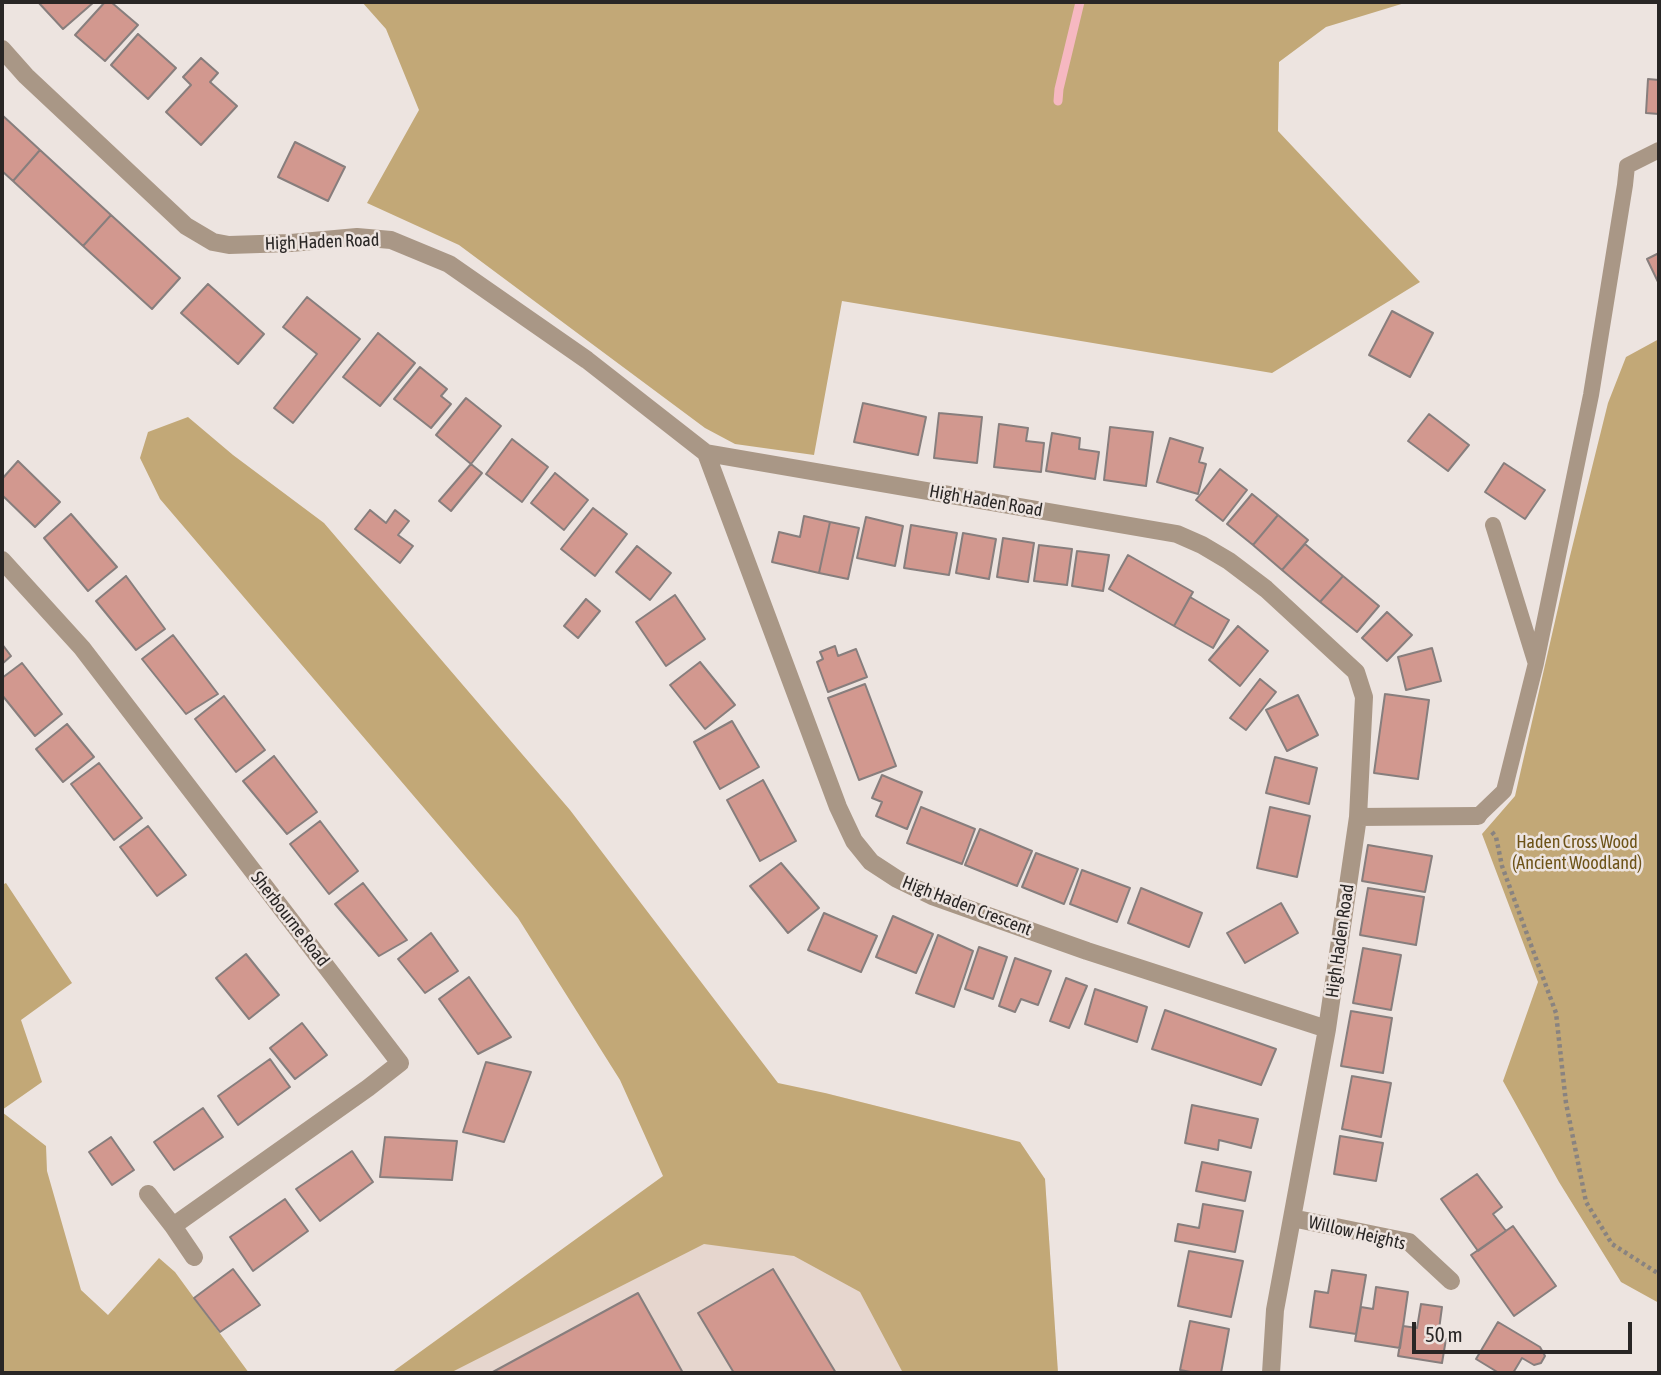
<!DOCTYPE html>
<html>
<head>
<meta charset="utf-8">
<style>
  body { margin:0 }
  #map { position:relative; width:1661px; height:1375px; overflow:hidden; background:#ede4e0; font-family:"Asap Condensed",sans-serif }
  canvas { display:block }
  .frame { position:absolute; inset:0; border:4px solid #292625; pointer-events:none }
  .scale { position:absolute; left:1412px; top:1322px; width:220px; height:32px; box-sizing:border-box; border:4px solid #292625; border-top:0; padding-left:9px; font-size:21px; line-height:24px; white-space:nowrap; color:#292625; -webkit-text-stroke:5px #ede4e0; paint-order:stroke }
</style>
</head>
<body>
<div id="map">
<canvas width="1661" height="1375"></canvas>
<div class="frame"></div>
<div class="scale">50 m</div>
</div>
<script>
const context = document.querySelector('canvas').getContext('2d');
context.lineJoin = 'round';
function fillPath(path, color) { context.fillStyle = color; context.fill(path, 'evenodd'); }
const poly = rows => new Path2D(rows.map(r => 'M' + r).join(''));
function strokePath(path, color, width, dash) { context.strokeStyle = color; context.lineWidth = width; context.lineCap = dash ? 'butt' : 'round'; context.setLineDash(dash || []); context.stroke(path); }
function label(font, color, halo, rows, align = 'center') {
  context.font = font + ' "Asap Condensed",sans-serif'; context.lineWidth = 5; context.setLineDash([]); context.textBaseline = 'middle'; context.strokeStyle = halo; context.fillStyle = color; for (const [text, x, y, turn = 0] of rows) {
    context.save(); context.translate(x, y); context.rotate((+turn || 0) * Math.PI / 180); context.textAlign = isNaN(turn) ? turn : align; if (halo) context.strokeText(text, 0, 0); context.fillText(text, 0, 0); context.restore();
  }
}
fillPath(poly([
  [825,1093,1020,1142,1045,1179,1058,1373,391,1373]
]), '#e6d6ce');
fillPath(poly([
  [362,2,1408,2,1326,27,1279,62,1278,131,1420,282,1272,373,842,301,814,455,735,444,705,428,459,245,367,203,419,110,386,29],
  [1659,339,1659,1303,1621,1282,1559,1182,1503,1081,1538,982,1482,834,1515,796,1569,560,1608,403,1626,357],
  [188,417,233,455,324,523,570,810,778,1083,825,1093,1020,1142,1045,1179,1058,1373,903,1373,860,1292,794,1256,704,1244,450,1373,391,1373,663,1176,620,1080,518,918,160,499,140,458,148,432],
  [6,883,72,983,21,1020,42,1082,2,1110,2,885],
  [2,1112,46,1146,47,1171,81,1290,108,1315,159,1258,175,1272,249,1373,2,1373]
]), '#c2a877');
strokePath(poly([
  [1058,101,1059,89,1080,2]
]), '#f6b8c1', 9);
const building = poly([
  [38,2,94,2,63,29,38,2],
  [105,2,111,2,138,25,105,61,75,35,105,2],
  [138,34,176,68,148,99,111,65,138,34],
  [201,58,218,73,210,82,237,106,201,145,166,112,191,85,183,77,201,58],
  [1648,79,1659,80,1659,114,1646,113,1648,79],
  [2,115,40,150,13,181,2,171,2,115],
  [295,142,345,167,328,201,278,177,295,142],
  [40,150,111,215,83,246,13,181,40,150],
  [111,215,180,278,152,309,83,246,111,215],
  [1659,253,1659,284,1647,259,1659,253],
  [208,284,264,334,238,364,181,313,208,284],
  [307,297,360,339,293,423,274,408,317,354,283,327,307,297],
  [1392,311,1433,333,1410,377,1369,355,1392,311],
  [378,333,415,363,380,406,343,377,378,333],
  [420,367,447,389,441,396,451,404,431,428,394,399,420,367],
  [466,398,501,426,471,464,436,435,466,398],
  [863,403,926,417,918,455,854,442,863,403],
  [939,413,982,417,977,463,934,458,939,413],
  [1429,414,1469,445,1448,471,1408,441,1429,414],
  [999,424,1028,428,1026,441,1044,443,1041,472,994,467,999,424],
  [1110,427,1153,432,1146,486,1104,480,1110,427],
  [1052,433,1080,438,1079,449,1099,452,1095,479,1046,471,1052,433],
  [1170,438,1203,448,1199,462,1206,464,1198,494,1157,482,1170,438],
  [512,439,548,467,522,502,486,474,512,439],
  [18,461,60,502,35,527,2,495,2,479,18,461],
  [1504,463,1545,490,1525,519,1485,492,1504,463],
  [471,464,482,473,451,511,439,501,471,464],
  [1220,469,1247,490,1223,521,1196,500,1220,469],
  [555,473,588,500,564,530,531,503,555,473],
  [1252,494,1278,515,1253,545,1227,524,1252,494],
  [593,508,627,534,595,576,561,549,593,508],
  [370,510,386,523,395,510,409,521,398,535,413,546,400,563,355,529,370,510],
  [71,514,117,567,88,591,44,538,71,514],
  [1278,515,1308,540,1282,570,1253,545,1278,515],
  [804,516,830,522,819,573,772,562,779,532,800,537,804,516],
  [866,517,903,526,895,566,857,558,866,517],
  [830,522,859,528,848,579,819,573,830,522],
  [911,525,957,533,949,575,904,568,911,525],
  [963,533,996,539,989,579,956,573,963,533],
  [1003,538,1034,543,1028,582,997,577,1003,538],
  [1305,544,1343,576,1320,602,1282,570,1305,544],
  [1039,545,1072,549,1067,585,1034,581,1039,545],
  [637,546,671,573,650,600,616,572,637,546],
  [1077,551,1109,555,1103,591,1072,586,1077,551],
  [1128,555,1193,592,1174,626,1109,589,1128,555],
  [126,576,165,629,136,650,96,601,126,576],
  [1343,576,1379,606,1357,632,1320,602,1343,576],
  [675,595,705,639,666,666,636,622,675,595],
  [1190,597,1229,620,1213,648,1174,626,1190,597],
  [586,599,600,611,578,638,564,626,586,599],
  [1387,612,1412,635,1387,661,1362,638,1387,612],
  [1238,626,1268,651,1240,686,1209,660,1238,626],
  [173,635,218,694,186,714,142,659,173,635],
  [2,644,11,656,2,664,2,644],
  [835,646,838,656,856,649,867,677,828,692,817,662,823,659,820,652,835,646],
  [1432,648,1441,681,1406,690,1398,657,1432,648],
  [700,662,735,705,705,729,670,685,700,662],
  [22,663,62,714,35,736,2,695,2,678,22,663],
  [1260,679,1276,692,1246,730,1230,718,1260,679],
  [865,684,896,766,859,780,828,698,865,684],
  [1385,694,1429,700,1418,779,1374,773,1385,694],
  [1298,695,1318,735,1287,751,1266,710,1298,695],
  [224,696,265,750,236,772,195,719,224,696],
  [732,721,759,767,720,789,694,742,732,721],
  [67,724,94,757,63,782,36,749,67,724],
  [274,756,317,812,287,834,243,781,274,756],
  [1275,757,1317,768,1309,804,1266,793,1275,757],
  [99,763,142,818,114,840,71,784,99,763],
  [882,775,922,792,907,829,876,816,882,802,872,798,882,775],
  [763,780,796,841,760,861,727,800,763,780],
  [921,807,975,829,962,864,907,843,921,807],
  [1270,807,1310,816,1297,877,1257,868,1270,807],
  [320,821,358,871,329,894,290,844,320,821],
  [148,826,186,875,157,896,120,847,148,826],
  [980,829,1032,851,1017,886,965,865,980,829],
  [1368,845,1432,856,1425,892,1362,881,1368,845],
  [1036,853,1078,869,1064,904,1022,887,1036,853],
  [781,863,819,908,788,933,750,886,781,863],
  [1082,870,1130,888,1117,922,1070,904,1082,870],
  [363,883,407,940,379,956,335,904,363,883],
  [1141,888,1202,913,1189,947,1128,923,1141,888],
  [1368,888,1424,897,1416,945,1360,935,1368,888],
  [1281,903,1298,933,1245,963,1227,933,1281,903],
  [824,913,877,936,861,972,808,950,824,913],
  [893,916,933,934,916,973,876,957,893,916],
  [431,933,458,971,425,993,398,959,431,933],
  [938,935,973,951,954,1007,916,993,938,935],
  [979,947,1007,957,993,999,965,989,979,947],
  [1363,948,1401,955,1391,1010,1353,1003,1363,948],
  [246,954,279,995,249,1019,216,978,246,954],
  [1015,958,1051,971,1038,1005,1021,999,1015,1012,999,1006,1015,958],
  [469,977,511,1037,478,1054,439,999,469,977],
  [1066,978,1087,986,1069,1028,1050,1021,1066,978],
  [1095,989,1147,1007,1137,1042,1085,1024,1095,989],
  [1165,1010,1276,1049,1261,1085,1152,1049,1165,1010],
  [1351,1011,1392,1018,1383,1073,1341,1066,1351,1011],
  [302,1023,327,1055,295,1079,270,1048,302,1023],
  [270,1059,290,1087,238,1125,218,1096,270,1059],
  [486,1062,531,1072,504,1142,463,1132,486,1062],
  [1352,1076,1391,1083,1381,1137,1342,1129,1352,1076],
  [1192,1105,1258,1119,1251,1148,1219,1140,1218,1150,1185,1143,1192,1105],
  [203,1108,223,1137,174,1170,154,1142,203,1108],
  [1340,1136,1383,1143,1376,1181,1334,1174,1340,1136],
  [111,1137,134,1170,112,1185,89,1152,111,1137],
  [385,1137,457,1141,452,1180,380,1177,385,1137],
  [352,1151,373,1182,320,1221,296,1189,352,1151],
  [1202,1162,1251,1172,1245,1201,1196,1191,1202,1162],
  [1477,1174,1502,1207,1493,1214,1506,1231,1478,1251,1441,1199,1477,1174],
  [285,1199,308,1231,253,1271,230,1237,285,1199],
  [1203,1204,1243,1211,1235,1252,1175,1241,1178,1224,1199,1228,1203,1204],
  [1513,1226,1556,1286,1514,1316,1471,1255,1513,1226],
  [1189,1251,1243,1261,1231,1317,1178,1306,1189,1251],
  [233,1269,260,1305,220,1332,194,1298,233,1269],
  [773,1269,836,1373,734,1373,698,1313,773,1269],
  [1332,1270,1366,1275,1356,1334,1310,1327,1315,1291,1328,1293,1332,1270],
  [1376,1287,1408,1292,1400,1348,1355,1341,1361,1307,1373,1309,1376,1287],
  [638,1293,683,1373,491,1373,638,1293],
  [1421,1304,1442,1307,1438,1337,1446,1339,1442,1363,1398,1356,1403,1326,1417,1328,1421,1304],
  [1190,1321,1229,1329,1221,1373,1196,1373,1180,1370,1190,1321],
  [1498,1322,1540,1347,1545,1356,1541,1363,1534,1365,1522,1358,1513,1373,1499,1373,1476,1359,1498,1322]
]);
fillPath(building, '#d2988f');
strokePath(building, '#877e7d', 2);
strokePath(poly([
  [1492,832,1496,837,1502,866,1556,1013,1566,1103,1586,1202,1612,1244,1659,1274]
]), '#898380', 4.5, [3.5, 3.5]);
strokePath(poly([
  [1493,525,1535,661],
  [1478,816,1504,791,1536,663,1591,395,1625,185,1627,166,1659,150]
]), '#a99786', 16);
strokePath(poly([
  [2,49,26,76,186,226,213,242,229,245,291,243,357,237,391,240,449,264,587,360,706,453,1177,534,1202,545,1229,561,1266,589,1356,672,1364,697,1358,817,1327,1029,1275,1310,1271,1373],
  [706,453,838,807,854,841,871,862,897,879,932,896,1087,951,1327,1029],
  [2,560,82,648,400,1063,368,1088,173,1226],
  [1358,817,1478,816],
  [148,1194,173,1226,194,1257],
  [1292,1218,1409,1242,1451,1281]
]), '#a99786', 18);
label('18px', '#292625', '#ede4e0', [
  ["High Haden Road",322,242,-2],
  ["High Haden Road",986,501,10],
  ["High Haden Crescent",967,906,21],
  ["Sherbourne Road",290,919,52],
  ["High Haden Road",1340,941,-82],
  ["Willow Heights",1357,1233,13]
]);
label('18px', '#6d5318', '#ede4e0', [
  ["Haden Cross Wood",1577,842],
  ["(Ancient Woodland)",1577,863]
]);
</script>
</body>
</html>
